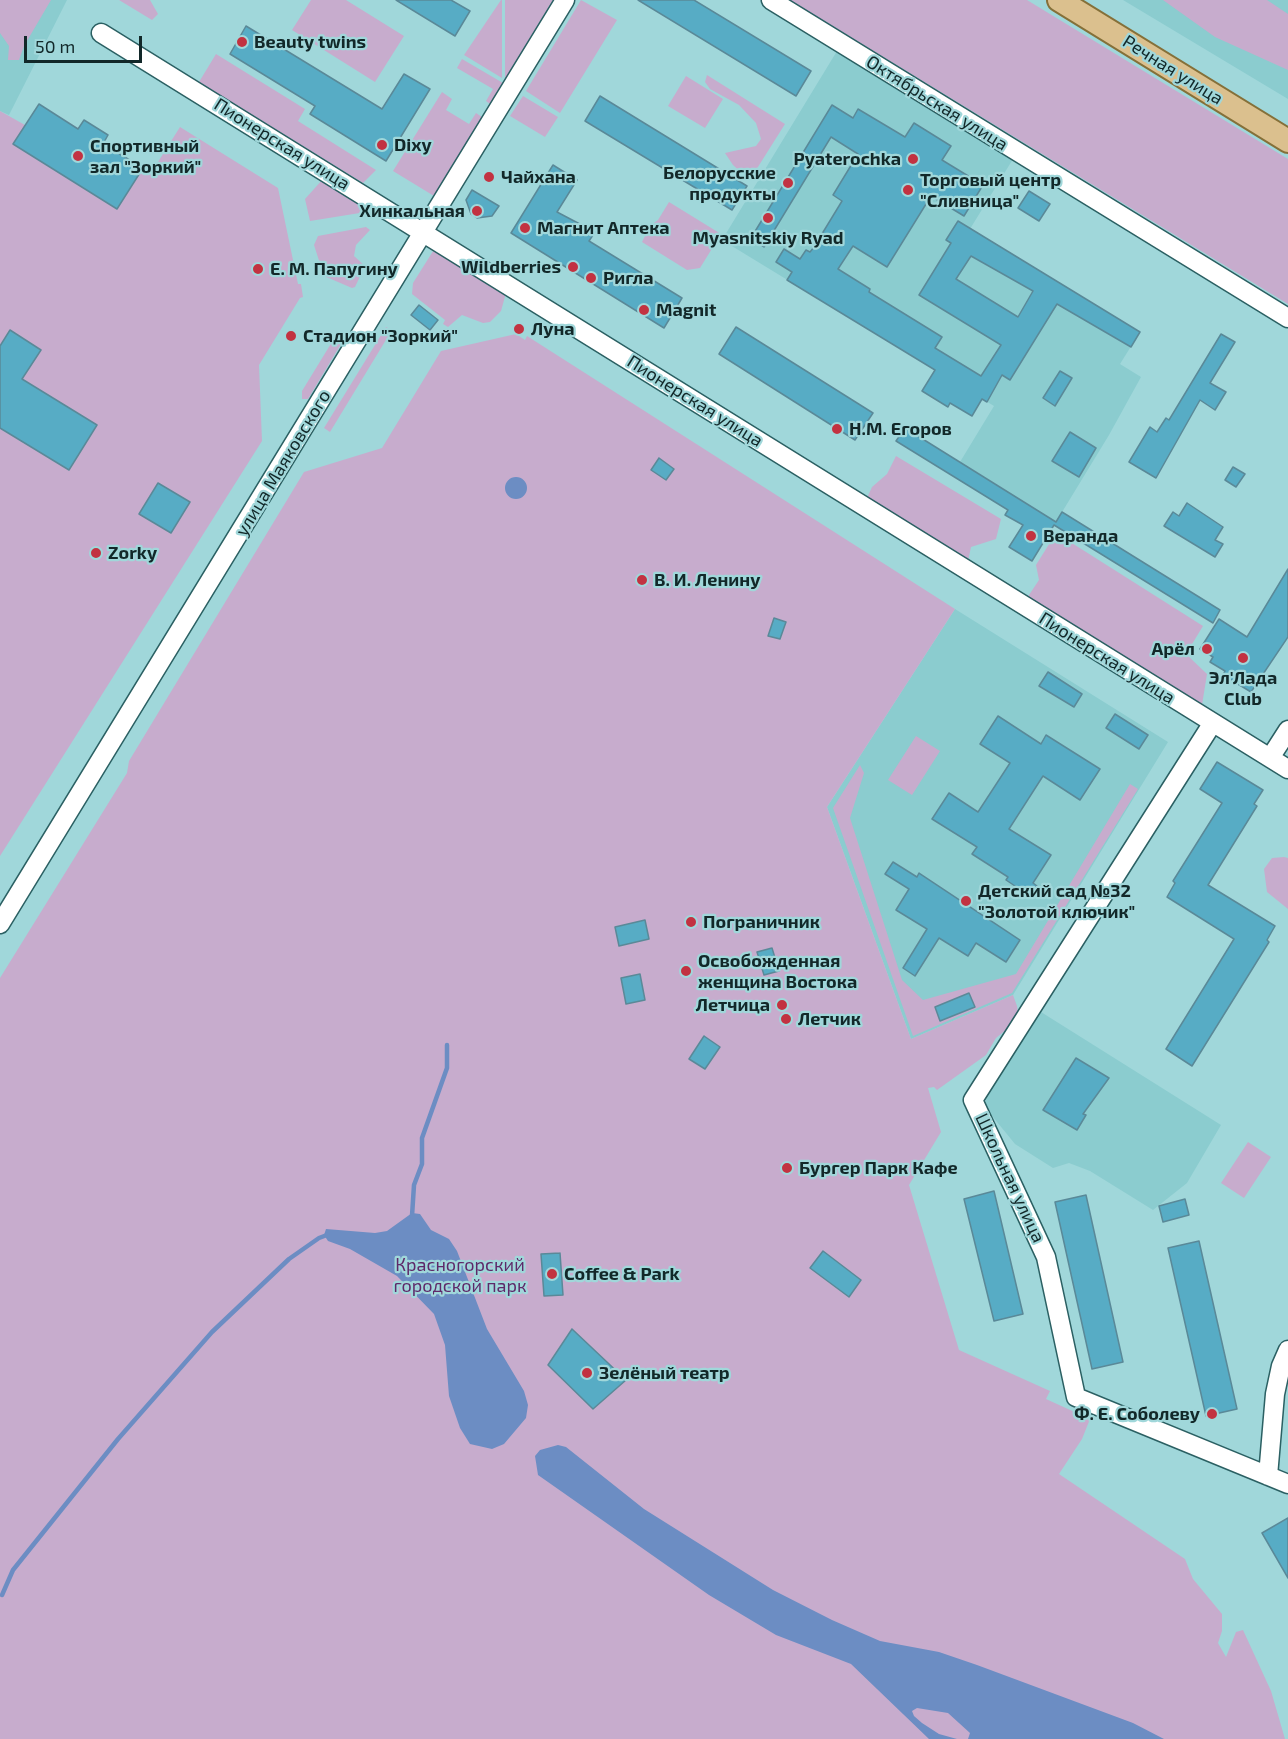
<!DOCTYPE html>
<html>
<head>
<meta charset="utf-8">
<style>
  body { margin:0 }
  #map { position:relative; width:1288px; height:1739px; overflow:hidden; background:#a0d7da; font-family:"Exo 2",sans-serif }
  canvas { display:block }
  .scale { position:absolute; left:24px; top:36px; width:118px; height:27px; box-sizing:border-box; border:3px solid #122829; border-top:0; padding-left:8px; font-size:18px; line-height:21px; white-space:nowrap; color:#122829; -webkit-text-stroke:4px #a0d7da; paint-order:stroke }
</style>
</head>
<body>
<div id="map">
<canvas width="1288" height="1739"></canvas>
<div class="scale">50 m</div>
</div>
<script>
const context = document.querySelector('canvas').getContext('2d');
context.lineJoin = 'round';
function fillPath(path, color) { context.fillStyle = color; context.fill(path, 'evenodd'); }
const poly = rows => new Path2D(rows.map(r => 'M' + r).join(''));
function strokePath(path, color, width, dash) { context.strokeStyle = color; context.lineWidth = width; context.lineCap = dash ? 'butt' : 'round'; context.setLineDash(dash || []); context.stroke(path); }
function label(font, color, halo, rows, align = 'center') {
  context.font = font + ' "Exo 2",sans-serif'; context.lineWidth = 4.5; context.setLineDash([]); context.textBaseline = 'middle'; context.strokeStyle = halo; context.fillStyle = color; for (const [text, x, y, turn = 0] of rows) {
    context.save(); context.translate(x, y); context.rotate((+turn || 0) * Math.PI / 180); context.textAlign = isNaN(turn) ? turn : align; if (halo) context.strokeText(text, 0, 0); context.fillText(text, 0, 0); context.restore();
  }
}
fillPath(poly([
  [0,0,67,0,9,115,0,111],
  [1123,0,1288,0,1288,99],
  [837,51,1013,159,970,229,1140,332,1120,364,1141,377,1109,435,1056,522,960,462,994,406,722,240],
  [955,609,1168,742,1013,995,911,1039,827,807],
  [1041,1012,1221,1125,1187,1183,1153,1210,1090,1171,1069,1163,1053,1168,1015,1144,984,1106,988,1094]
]), '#8bcccf');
fillPath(poly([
  [0,0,51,0,24,46,19,60,8,60,9,46,0,33],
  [119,0,150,0,158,14,152,20],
  [311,0,346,0,404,36,375,82,292,30],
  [501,0,502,0,502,78,464,55],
  [505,0,553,0,505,79],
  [581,0,617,20,560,113,526,91],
  [790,0,1027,0,1288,159,1288,304],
  [1163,0,1267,0,1288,14,1288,70,1215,37],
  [216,54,305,109,298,121,376,170,363,183,199,82],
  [462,59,503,83,490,104,486,101,493,89,457,68],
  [707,75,785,124,751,178,746,177,733,165,725,153,756,146,761,139,756,123,739,105,710,89,705,82],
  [686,76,723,99,705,128,668,106],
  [442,92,452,99,446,110,469,124,476,113,482,117,434,196,393,171],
  [523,96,558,117,545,137,510,116],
  [39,104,78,128,84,120,108,135,103,144,151,173,180,127,278,188,298,284,301,284,303,297,300,298,259,365,262,441,0,856,0,111,25,125],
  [323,179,369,207,366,212,310,221,305,199],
  [669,202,721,234,700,268,687,270,642,242,650,226,658,220],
  [366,227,370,230,356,245,354,256,365,266,355,287,352,288,324,276,314,245,318,236],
  [435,248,506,293,501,311,490,322,483,323,462,315,448,327,443,324,445,320,412,294,413,283],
  [386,327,392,330,330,432,324,428],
  [516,334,525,340,527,336,955,609,827,807,911,1039,1013,995,1017,1006,1019,1019,996,1038,986,1055,937,1090,934,1087,928,1088,941,1132,909,1185,959,1350,1050,1391,1046,1399,1090,1419,1082,1439,1059,1474,1185,1559,1193,1579,1222,1614,1222,1631,1218,1643,1226,1657,1236,1632,1243,1630,1271,1691,1285,1739,0,1739,0,978,127,773,129,761,304,472,382,448,441,351],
  [342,335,344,339,308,399,302,399,302,391,335,337],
  [896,456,1001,519,996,539,971,547,968,561,867,498,872,487,887,474],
  [1056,533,1203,626,1186,654,1207,674,1202,705,1027,598,1039,580,1036,565],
  [916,736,940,751,912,795,888,780],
  [860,765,864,773,850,818,902,980,923,1000,1016,974,1130,784,1138,789,1012,993,913,1036,833,808],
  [1284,857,1288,858,1288,909,1267,892,1264,869,1272,858],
  [1248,1142,1271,1157,1244,1198,1221,1183]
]), '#c7accd');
fillPath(poly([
  '505 488a11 11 0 1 1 22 0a11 11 0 1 1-22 0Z',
  [412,1213,420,1214,431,1230,449,1239,457,1251,487,1329,524,1391,528,1405,526,1418,504,1444,492,1449,470,1444,460,1428,449,1396,445,1345,434,1314,397,1276,350,1249,328,1241,324,1235,326,1229,375,1233,387,1231],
  [558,1445,566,1447,644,1509,773,1590,832,1620,880,1641,939,1652,977,1665,1133,1723,1164,1739,968,1739,970,1733,948,1713,917,1708,912,1711,914,1716,922,1723,939,1734,957,1739,929,1739,851,1664,776,1635,709,1595,538,1475,535,1456,540,1450]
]), '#6c8dc3');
strokePath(poly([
  [412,1216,414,1185,422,1164,422,1138,447,1068,447,1045],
  [2,1595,13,1570,118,1439,212,1332,289,1259,319,1238,327,1235]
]), '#6c8dc3', 4.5);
const building = poly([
  [396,0,451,0,470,11,455,36,396,0],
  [638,0,694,0,811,71,796,96,638,0],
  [246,26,382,109,404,74,430,89,386,161,310,114,315,106,230,54,246,26],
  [600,96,747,186,732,210,585,121,600,96],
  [39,104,78,129,84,120,108,135,103,144,143,168,117,209,13,144,39,104],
  [832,105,853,118,858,109,905,137,914,123,951,146,942,160,983,185,964,216,931,196,887,267,853,246,838,269,870,289,869,292,942,337,935,348,981,376,1001,345,919,295,951,243,946,240,958,221,1140,332,1131,347,1057,304,1010,380,1002,375,987,402,982,399,972,416,950,403,948,407,922,391,935,370,787,280,792,272,776,262,784,249,800,259,806,250,810,252,814,247,842,201,833,195,858,154,831,137,764,247,751,238,832,105],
  [971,256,1033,291,1018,317,956,279,971,256],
  [553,165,577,180,557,212,595,232,589,241,682,298,664,328,511,233,553,165],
  [472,190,499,206,492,216,477,218,471,214,466,200,472,190],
  [1029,191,1050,204,1039,221,1018,208,1029,191],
  [419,305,438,320,430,330,411,315,419,305],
  [736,327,873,413,855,440,719,354,736,327],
  [10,330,41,350,22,379,97,425,69,470,0,428,0,346,10,330],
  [1221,334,1235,342,1210,383,1226,392,1215,410,1200,400,1156,478,1129,462,1150,427,1157,432,1166,418,1169,420,1221,334],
  [1060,371,1072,378,1055,406,1043,398,1060,371],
  [905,428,1056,522,1062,512,1220,610,1213,623,1054,525,1032,561,1009,547,1023,525,1005,515,1008,510,896,441,905,428],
  [1070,432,1096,448,1079,477,1052,461,1070,432],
  [659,458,674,469,666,480,651,470,659,458],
  [1233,467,1245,474,1236,487,1225,480,1233,467],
  [158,483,190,502,171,533,139,514,158,483],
  [1187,503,1223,527,1215,540,1223,544,1215,557,1164,526,1173,512,1179,516,1187,503],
  [1288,569,1288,637,1251,692,1223,675,1225,671,1210,662,1213,657,1200,649,1219,619,1247,637,1288,569],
  [774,618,786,622,780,639,768,636,774,618],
  [1048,672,1082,694,1074,707,1039,686,1048,672],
  [1115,714,1148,735,1139,749,1106,728,1115,714],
  [998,716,1041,744,1046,735,1100,769,1080,800,1043,776,1009,829,1051,855,1033,883,1037,886,1030,896,1006,880,1008,877,972,854,977,847,932,819,949,793,978,812,1010,763,980,744,998,716],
  [1217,762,1263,790,1254,804,1257,806,1208,885,1275,926,1267,940,1269,942,1192,1066,1166,1049,1234,939,1167,897,1175,883,1173,881,1222,803,1200,789,1217,762],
  [893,862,917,877,919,873,1020,940,1006,962,976,943,968,956,939,938,915,976,903,968,927,929,896,910,909,889,885,874,893,862],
  [645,920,649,939,619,946,615,927,645,920],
  [772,948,779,971,764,975,757,952,772,948],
  [640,974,645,1000,626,1004,621,978,640,974],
  [969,993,975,1007,940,1021,935,1007,969,993],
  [704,1036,720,1047,705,1069,689,1059,704,1036],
  [1076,1058,1109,1078,1083,1114,1086,1115,1077,1130,1043,1110,1076,1058],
  [994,1191,1023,1314,994,1321,964,1199,994,1191],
  [1086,1195,1123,1362,1092,1369,1055,1202,1086,1195],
  [1185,1199,1189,1215,1163,1222,1159,1206,1185,1199],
  [1199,1241,1237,1409,1206,1416,1168,1248,1199,1241],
  [823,1251,861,1280,849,1297,810,1268,823,1251],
  [560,1253,563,1295,544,1296,541,1254,560,1253],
  [572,1329,626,1380,593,1409,548,1365,572,1329],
  [1288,1518,1288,1578,1262,1533,1288,1518]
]);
fillPath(building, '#57acc5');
strokePath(building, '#5a8998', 1.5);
const minor = poly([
  [771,0,1288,318],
  [101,33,1288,769],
  [1212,724,973,1100,1046,1257,1076,1397,1288,1484],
  [1270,758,1288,730],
  [0,924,565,0],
  [1268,1476,1275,1394,1281,1366,1288,1350]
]);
const major = poly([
  [1059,0,1288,141]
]);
strokePath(minor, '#2b6063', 21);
strokePath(major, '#857039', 26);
strokePath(minor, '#fff', 18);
strokePath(major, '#dbc08e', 22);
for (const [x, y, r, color] of [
  [242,42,6,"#c23241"],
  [382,145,6,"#c23241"],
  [78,156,6,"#c23241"],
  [913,159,6,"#c23241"],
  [489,177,6,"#c23241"],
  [788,183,6,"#c23241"],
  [908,190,6,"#c23241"],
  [477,211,6,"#c23241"],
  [768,218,6,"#c23241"],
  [525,228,6,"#c23241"],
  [573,267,6,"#c23241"],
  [258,269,6,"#c23241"],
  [591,278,6,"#c23241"],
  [644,310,6,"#c23241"],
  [519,329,6,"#c23241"],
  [291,336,6,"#c23241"],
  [837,429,6,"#c23241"],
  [1031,536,6,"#c23241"],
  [96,553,6,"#c23241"],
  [642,580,6,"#c23241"],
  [1207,649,6,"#c23241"],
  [1243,658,6,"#c23241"],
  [966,901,6,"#c23241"],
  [691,922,6,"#c23241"],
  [686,971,6,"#c23241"],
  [782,1005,6,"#c23241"],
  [786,1019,6,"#c23241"],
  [787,1168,6,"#c23241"],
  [552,1274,6,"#c23241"],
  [587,1373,6,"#c23241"],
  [1212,1414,6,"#c23241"]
]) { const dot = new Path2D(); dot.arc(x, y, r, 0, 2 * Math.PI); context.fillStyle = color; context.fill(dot); strokePath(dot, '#a0d7da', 2); }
label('bold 18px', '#122829', '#a0d7da', [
  ["Beauty twins",254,42],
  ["Dixy",394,145],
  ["Спортивный",90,146],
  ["зал \"Зоркий\"",90,167],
  ["Pyaterochka",901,159,"right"],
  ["Белорусские",776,173,"right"],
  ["продукты",776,194,"right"],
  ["Чайхана",501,177],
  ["Торговый центр",920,180],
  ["\"Сливница\"",920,201],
  ["Хинкальная",465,211,"right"],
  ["Магнит Аптека",537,228],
  ["Myasnitskiy Ryad",768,238,"center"],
  ["Wildberries",561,267,"right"],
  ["Е. М. Папугину",270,269],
  ["Ригла",603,278],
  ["Magnit",656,310],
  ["Луна",531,329],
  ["Стадион \"Зоркий\"",303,336],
  ["Н.М. Егоров",849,429],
  ["Веранда",1043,536],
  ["Zorky",108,553],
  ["В. И. Ленину",654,580],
  ["Арёл",1195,649,"right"],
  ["Эл'Лада",1243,678,"center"],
  ["Club",1243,699,"center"],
  ["Детский сад №32",978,891],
  ["\"Золотой ключик\"",978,912],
  ["Пограничник",703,922],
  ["Освобожденная",698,961],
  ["женщина Востока",698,982],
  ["Летчица",770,1005,"right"],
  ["Летчик",798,1019],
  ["Бургер Парк Кафе",799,1168],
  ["Coffee & Park",564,1274],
  ["Зелёный театр",599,1373],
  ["Ф. Е. Соболеву",1200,1414,"right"]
], 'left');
label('18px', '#122829', '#a0d7da', [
  ["Речная улица",1173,70,32],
  ["Октябрьская улица",937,103,32],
  ["Пионерская улица",282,144,32],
  ["Пионерская улица",695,401,32],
  ["улица Маяковского",283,463,-59],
  ["Пионерская улица",1107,658,32],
  ["Школьная улица",1010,1178,65]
]);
label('18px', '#5e2869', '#a0d7da', [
  ["Красногорский",460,1265],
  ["городской парк",460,1286]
]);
</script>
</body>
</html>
